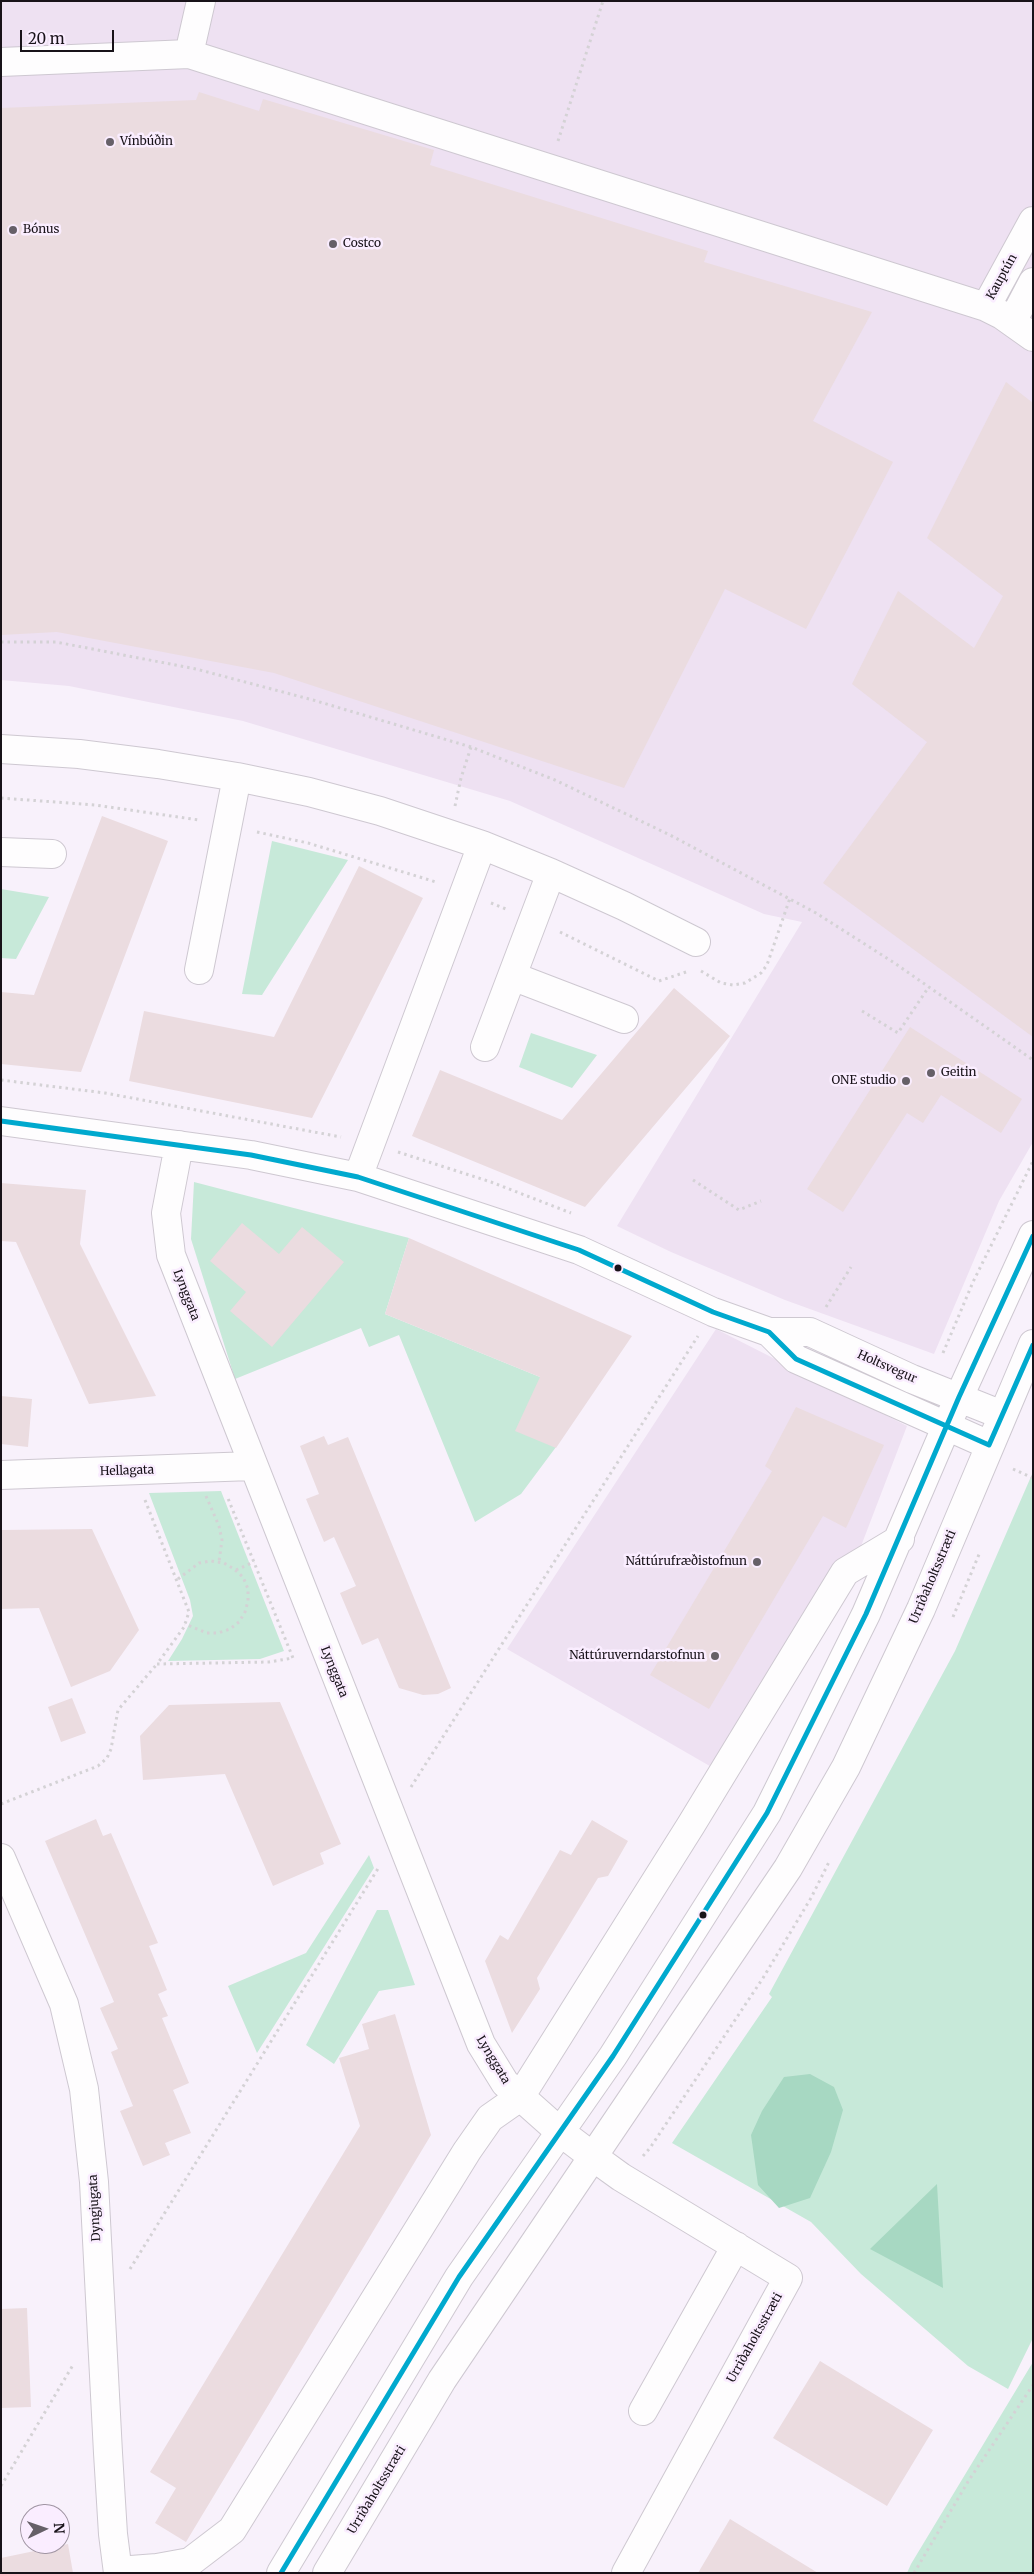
<!DOCTYPE html>
<html>
<head>
<meta charset="utf-8">
<style>
  body { margin:0 }
  #map { position:relative; width:1034px; height:2574px; overflow:hidden; background:#f8f1fb; font-family:Merriweather,serif }
  canvas { display:block }
  .frame { position:absolute; inset:0; border:2px solid #181219; pointer-events:none }
  .north { position:absolute; left:20px; top:2504px; width:50px; height:50px; box-sizing:border-box; background:#faedff; border:1px solid #a095a3; border-radius:50%; rotate:87deg; font-size:14px; font-weight:700; line-height:20px; text-align:center; color:#181219 }
  .north::after { content:''; display:block; margin:auto; width:18px; height:22px; background:#666068; clip-path:polygon(50% 0,100% 100%,50% 72%,0 100%) }
  .scale { position:absolute; left:20px; top:30px; width:94px; height:22px; box-sizing:border-box; border:2px solid #181219; border-top:0; padding-left:6px; font-size:15px; line-height:18px; white-space:nowrap; color:#181219; -webkit-text-stroke:4px #faedff; paint-order:stroke }
</style>
</head>
<body>
<div id="map">
<canvas width="1034" height="2574"></canvas>
<div class="frame"></div>
<div class="north">N</div>
<div class="scale">20 m</div>
</div>
<script>
const context = document.querySelector('canvas').getContext('2d');
context.lineJoin = 'round';
function fillPath(path, color) { context.fillStyle = color; context.fill(path, 'evenodd'); }
const poly = rows => new Path2D(rows.map(r => 'M' + r).join(''));
function strokePath(path, color, width, dash) { context.strokeStyle = color; context.lineWidth = width; context.lineCap = dash ? 'butt' : 'round'; context.setLineDash(dash || []); context.stroke(path); }
function label(font, color, halo, rows, align = 'center') {
  context.font = font + ' Merriweather,serif'; context.lineWidth = 5; context.setLineDash([]); context.textBaseline = 'middle'; context.strokeStyle = halo; context.fillStyle = color; for (const [text, x, y, turn = 0] of rows) {
    context.save(); context.translate(x, y); context.rotate((+turn || 0) * Math.PI / 180); context.textAlign = isNaN(turn) ? turn : align; if (halo) context.strokeText(text, 0, 0); context.fillText(text, 0, 0); context.restore();
  }
}
fillPath(poly([
  [1,1,1033,1,1033,1142,999,1201,934,1354,785,1300,671,1252,617,1226,802,922,764,914,510,801,243,721,69,686,1,680],
  [716,1329,907,1426,840,1601,734,1780,507,1649]
]), '#eee1f2');
fillPath(poly([
  [272,841,348,860,262,995,242,994],
  [1,889,49,897,16,959,1,958],
  [531,1033,597,1055,572,1088,519,1067],
  [194,1182,409,1238,385,1314,540,1377,556,1447,521,1494,475,1522,399,1335,369,1347,361,1328,235,1379,191,1239],
  [1033,1472,1033,2338,1008,2389,968,2366,861,2274,811,2222,672,2143,772,1997,769,1994,955,1651],
  [221,1491,284,1651,260,1659,168,1661,182,1639,193,1616,190,1600,149,1493],
  [369,1855,374,1868,257,2053,228,1986,306,1953],
  [377,1910,388,1910,415,1985,379,1991,334,2064,306,2045],
  [1033,2362,1033,2573,907,2573,911,2564]
]), '#c7e9d9');
fillPath(poly([
  [810,2074,834,2087,843,2110,831,2152,810,2198,779,2208,758,2185,751,2135,762,2111,784,2077],
  [937,2184,943,2288,870,2249]
]), '#a7d8c2');
fillPath(poly([
  [199,92,259,111,263,99,434,150,430,165,708,251,704,262,872,312,813,421,893,462,806,629,725,589,624,788,274,673,57,632,1,635,1,108,196,100],
  [1006,382,1033,403,1033,1037,823,883,927,742,852,684,898,591,974,648,1003,596,927,538],
  [102,816,168,841,81,1072,1,1064,1,992,34,995],
  [359,866,423,898,312,1118,129,1081,144,1011,274,1037],
  [674,988,730,1036,585,1207,412,1136,440,1070,562,1120],
  [910,1027,1022,1099,1001,1133,941,1095,923,1123,907,1113,843,1212,807,1189],
  [1,1183,86,1190,80,1244,156,1396,89,1404,16,1242,1,1241],
  [242,1223,279,1254,302,1227,344,1262,272,1347,230,1311,246,1292,210,1261],
  [409,1238,632,1336,556,1448,515,1431,540,1377,385,1314],
  [1,1396,32,1399,28,1447,1,1444],
  [796,1407,884,1445,846,1528,823,1516,709,1709,650,1675,772,1471,765,1466],
  [324,1436,328,1445,348,1437,451,1688,438,1694,423,1695,399,1688,378,1638,362,1645,340,1593,356,1586,334,1537,324,1542,306,1499,319,1494,300,1446],
  [92,1529,139,1630,110,1671,71,1687,39,1608,1,1609,1,1530],
  [72,1698,86,1733,61,1742,48,1707],
  [280,1702,341,1844,320,1853,324,1864,273,1886,225,1774,143,1780,140,1736,169,1705],
  [96,1819,103,1836,111,1833,158,1943,149,1946,167,1990,158,1994,168,2016,162,2018,189,2083,173,2090,191,2133,165,2143,170,2155,143,2166,120,2111,133,2106,111,2052,118,2049,100,2008,114,2002,45,1841],
  [592,1820,628,1841,608,1876,598,1878,537,1978,540,1989,512,2033,485,1961,500,1935,508,1940,560,1850,571,1855],
  [395,2014,431,2135,186,2542,155,2523,176,2488,150,2472,360,2126,339,2058,369,2049,362,2024],
  [27,2308,31,2407,1,2408,1,2309],
  [820,2361,933,2430,887,2506,773,2438],
  [730,2519,818,2573,698,2573],
  [68,2544,73,2573,1,2573,1,2558]
]), '#ebdce0');
const minor = poly([
  [189,54,201,1],
  [1,62,189,54,986,307,1002,315,1033,337],
  [986,307,1033,221],
  [1012,322,1033,282],
  [1,749,79,754,158,764,237,777,309,792,380,811,482,845,551,873,624,906,696,942],
  [1,852,52,854],
  [199,970,237,777],
  [512,976,624,1019],
  [485,1047,551,873],
  [1,1121,251,1155,358,1177,579,1250,713,1312,769,1332,810,1332,912,1379,1002,1415],
  [179,1145,166,1213,171,1255,481,2044,505,2083,559,2131,592,2156,621,2177,788,2278,626,2573],
  [358,1177,482,845],
  [769,1332,796,1359,989,1445],
  [1,1475,252,1466],
  [1,1858,64,2004,84,2089,94,2182,108,2453,113,2534,118,2573],
  [643,2411,736,2246],
  [118,2571,157,2568,190,2562,232,2530,467,2151,490,2118,520,2097,691,1825,845,1572,900,1539],
  [281,2573,459,2277,613,2056,767,1813,866,1614,959,1397,1033,1235],
  [327,2573,442,2380,788,1868,846,1767,921,1609,1033,1344]
]);
strokePath(minor, '#cec8d1', 30);
strokePath(poly([
  [558,141,603,1],
  [1,642,56,642,196,669,313,700,471,747,555,780,670,835,816,913,896,964,1033,1060],
  [1,798,95,805,199,820],
  [455,806,461,778,471,747],
  [257,832,308,843,436,882],
  [491,903,506,909],
  [560,932,659,981,689,971],
  [701,971,721,983,733,985,745,983,761,973,767,965,790,898],
  [862,1011,898,1033,928,988],
  [1,1080,105,1093,341,1137],
  [398,1152,491,1182,571,1213],
  [693,1180,739,1210,761,1201],
  [826,1307,851,1267],
  [943,1353,973,1282,1033,1161],
  [1013,1469,1033,1478],
  [206,1496,219,1526,222,1540,219,1562],
  [145,1500,189,1612,184,1627,157,1664,269,1662,293,1658,227,1496],
  [236,1570,254,1562],
  [178,1579,199,1563,211,1561,224,1563,234,1569,243,1577,248,1589,248,1601,245,1612,239,1622,230,1629,218,1633,207,1633,185,1624],
  [953,1617,980,1552],
  [411,1787,698,1336],
  [1,1804,98,1766,107,1758,111,1749,118,1710,157,1664],
  [643,2156,650,2148,763,1978,811,1898,829,1862],
  [130,2269,379,1867],
  [1,2486,73,2365],
  [914,2573,969,2480,1033,2385]
]), '#d4d2d5', 3, [2.5, 4]);
strokePath(minor, '#fefdfe', 28);
strokePath(poly([
  [1,1121,251,1155,358,1177,579,1250,713,1312,769,1332,796,1359,989,1445,1033,1345],
  [281,2573,459,2277,613,2056,767,1813,866,1614,959,1397,1033,1236]
]), '#00a9ce', 5);
for (const [x, y, r, color] of [
  [110,142,5,"#666068"],
  [13,230,5,"#666068"],
  [333,244,5,"#666068"],
  [931,1073,5,"#666068"],
  [906,1081,5,"#666068"],
  [618,1268,4.5,"#181219"],
  [757,1562,5,"#666068"],
  [715,1656,5,"#666068"],
  [703,1915,4.5,"#181219"]
]) { const dot = new Path2D(); dot.arc(x, y, r, 0, 2 * Math.PI); context.fillStyle = color; context.fill(dot); strokePath(dot, '#faedff', 2); }
label('12px', '#181219', '#faedff', [
  ["Vínbúðin",120,142],
  ["Bónus",23,230],
  ["Costco",343,244],
  ["Geitin",941,1073],
  ["ONE studio",896,1081,"right"],
  ["Náttúrufræðistofnun",747,1562,"right"],
  ["Náttúruverndarstofnun",705,1656,"right"]
], 'left');
label('12px', '#181219', '#faedff', [
  ["Kauptún",1002,277,-61],
  ["Lynggata",186,1295,69],
  ["Holtsvegur",887,1367,24],
  ["Hellagata",127,1471,-2],
  ["Urriðaholtsstræti",933,1577,-67],
  ["Lynggata",334,1672,68],
  ["Lynggata",493,2060,59],
  ["Dyngjugata",95,2208,-93],
  ["Urriðaholtsstræti",755,2338,-61],
  ["Urriðaholtsstræti",377,2490,-59]
]);
</script>
</body>
</html>
